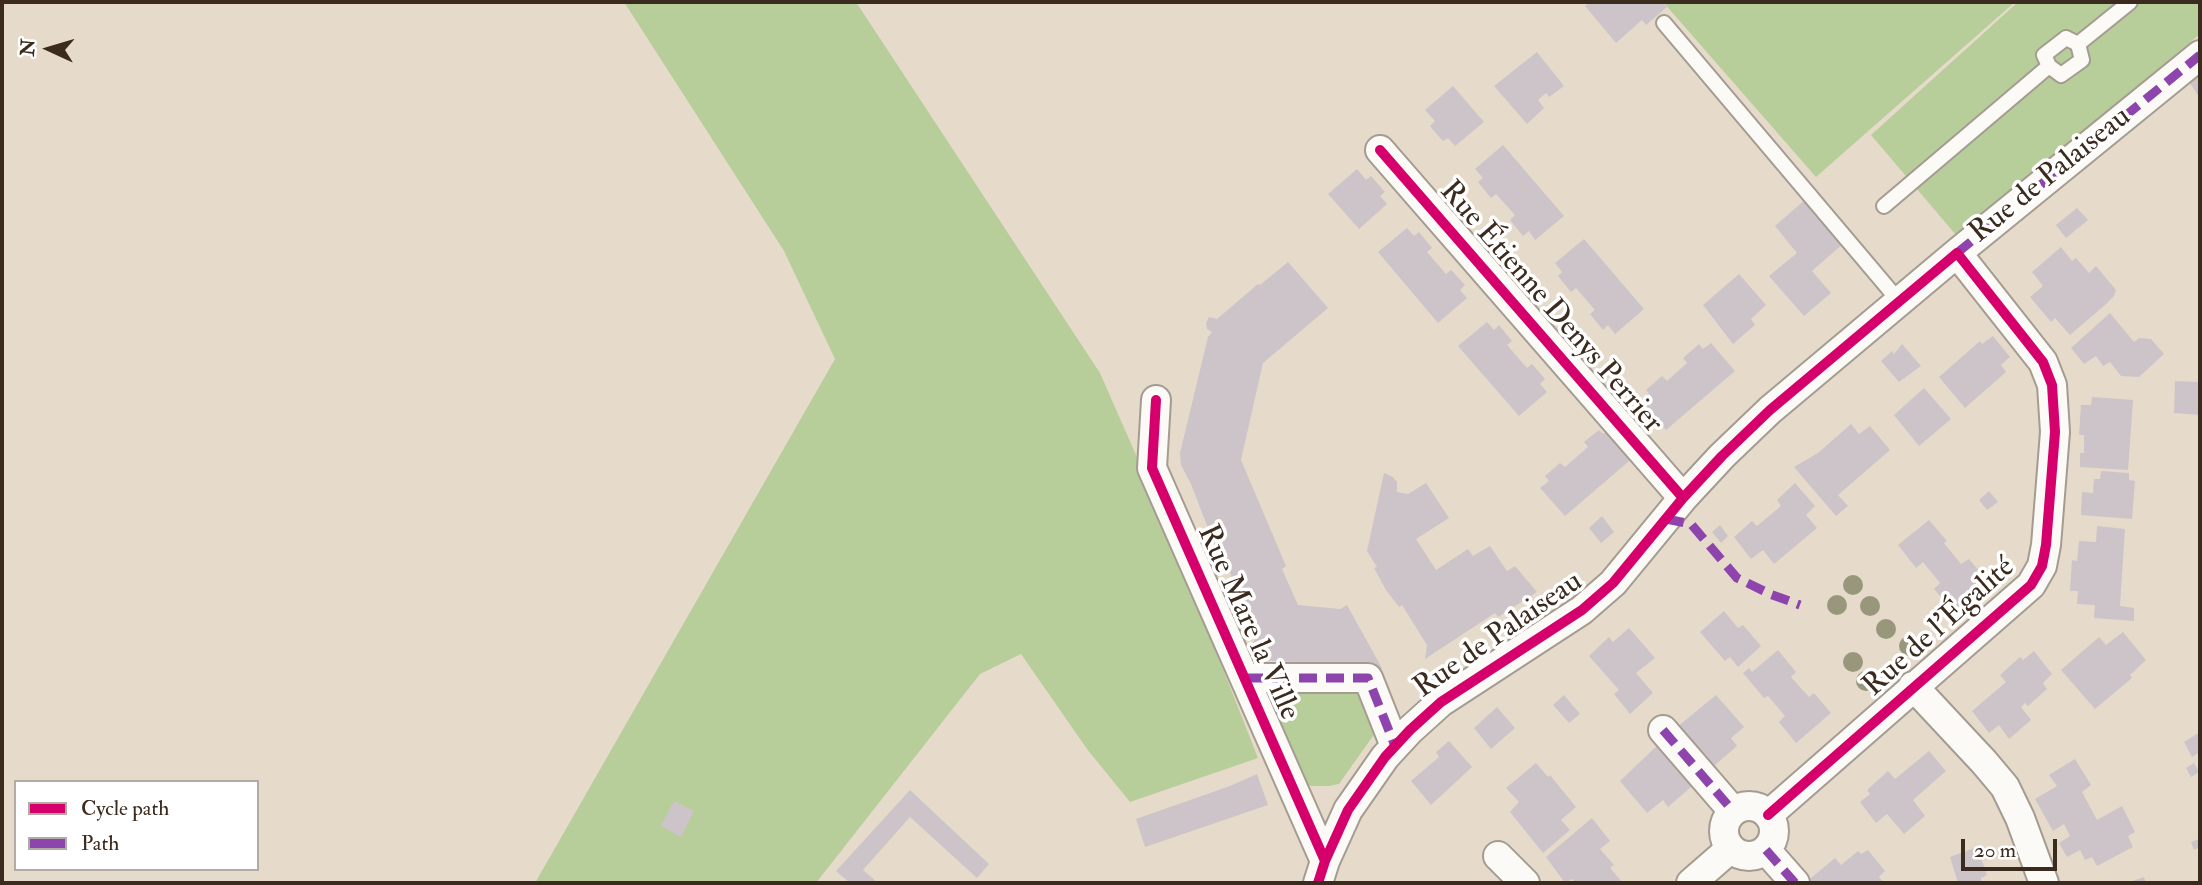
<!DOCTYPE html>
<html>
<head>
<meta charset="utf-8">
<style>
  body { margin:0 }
  #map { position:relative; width:2202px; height:885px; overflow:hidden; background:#e6dbca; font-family:"IM FELL Double Pica",serif }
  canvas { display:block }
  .frame { position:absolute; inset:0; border:4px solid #3b2a1e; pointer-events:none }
  .legend { position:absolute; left:14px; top:780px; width:245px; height:91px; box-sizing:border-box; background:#fff; border:2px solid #b1aaa5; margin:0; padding:9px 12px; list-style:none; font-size:21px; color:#3b2a1e }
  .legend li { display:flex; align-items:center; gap:14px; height:35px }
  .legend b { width:35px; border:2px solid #b1aaa5 }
  .north { position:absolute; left:14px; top:14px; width:70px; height:70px; -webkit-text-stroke:5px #fff; paint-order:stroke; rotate:274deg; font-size:19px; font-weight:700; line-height:28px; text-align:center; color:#3b2a1e }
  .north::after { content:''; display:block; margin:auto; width:24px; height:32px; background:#3b2a1e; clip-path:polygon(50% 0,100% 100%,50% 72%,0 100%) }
  .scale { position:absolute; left:1961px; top:839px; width:96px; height:32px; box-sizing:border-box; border:4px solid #3b2a1e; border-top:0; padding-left:9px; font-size:21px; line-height:24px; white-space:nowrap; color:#3b2a1e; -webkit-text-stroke:5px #fff; paint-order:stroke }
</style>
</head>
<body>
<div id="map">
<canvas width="2202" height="885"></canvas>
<div class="frame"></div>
<ul class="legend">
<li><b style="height:9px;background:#d6006c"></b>Cycle path</li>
<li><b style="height:9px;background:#8e44ad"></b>Path</li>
</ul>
<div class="north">N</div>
<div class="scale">20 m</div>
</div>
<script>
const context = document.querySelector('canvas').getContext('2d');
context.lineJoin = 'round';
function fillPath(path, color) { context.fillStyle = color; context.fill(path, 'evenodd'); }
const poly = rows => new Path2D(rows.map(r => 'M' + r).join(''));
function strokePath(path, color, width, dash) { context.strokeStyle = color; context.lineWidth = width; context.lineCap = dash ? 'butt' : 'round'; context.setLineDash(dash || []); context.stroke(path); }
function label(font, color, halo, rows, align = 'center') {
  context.font = font + ' "IM FELL Double Pica",serif'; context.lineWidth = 7; context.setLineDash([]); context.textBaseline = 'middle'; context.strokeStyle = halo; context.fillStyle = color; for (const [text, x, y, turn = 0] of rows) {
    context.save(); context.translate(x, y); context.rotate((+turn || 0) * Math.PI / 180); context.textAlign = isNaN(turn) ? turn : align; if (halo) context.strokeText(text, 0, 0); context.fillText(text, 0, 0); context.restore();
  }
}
fillPath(poly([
  [624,2,856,2,1100,373,1162,514,1258,758,1130,802,1087,749,1021,654,980,674,816,883,535,883,835,359,784,251],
  [1663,2,2015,2,1816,177],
  [2018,2,2200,2,2200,34,1956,235,1871,135],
  [1360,684,1374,728,1373,736,1339,784,1329,786,1311,786,1305,783,1266,690]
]), '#b7ce9a');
fillPath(poly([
  [1591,2,1662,2,1667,7,1646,25,1642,20,1616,43,1585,6],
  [1537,52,1564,86,1549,97,1546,93,1538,100,1544,108,1527,124,1494,86],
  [2200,74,2200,98,2189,82],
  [1453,86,1484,122,1455,146,1448,138,1443,141,1434,131,1430,126,1435,121,1425,110],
  [1503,145,1564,216,1535,240,1529,231,1523,236,1510,220,1515,215,1496,194,1491,198,1478,182,1483,178,1475,169],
  [1357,169,1366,180,1371,176,1385,192,1380,196,1387,204,1359,229,1328,194],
  [1807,198,1845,242,1812,271,1831,293,1804,316,1769,276,1797,253,1775,226],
  [2077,208,2088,220,2066,238,2056,225],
  [1407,228,1414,236,1419,232,1432,248,1427,252,1446,274,1451,270,1465,285,1460,290,1467,298,1438,323,1378,252],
  [1584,239,1644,309,1615,334,1608,325,1603,330,1590,314,1595,310,1576,288,1571,292,1558,276,1562,272,1555,263],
  [2061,247,2072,261,2076,258,2089,273,2096,266,2116,290,2114,296,2105,305,2070,335,2055,318,2051,322,2030,297,2043,286,2032,272],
  [1288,262,1328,308,1263,363,1241,460,1286,566,1282,569,1298,605,1340,609,1347,605,1382,668,1262,660,1265,656,1263,651,1255,648,1253,643,1257,635,1254,627,1246,630,1232,592,1237,589,1225,561,1221,562,1191,484,1181,465,1180,453,1208,337,1212,332,1207,329,1206,323,1209,317,1217,319,1258,284,1260,285],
  [1739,274,1766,305,1751,319,1755,325,1733,344,1703,305],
  [2110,313,2134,342,2139,338,2151,339,2164,354,2139,377,2121,376,2110,362,2103,366,2096,356,2084,364,2071,348],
  [1487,322,1494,330,1499,325,1512,341,1507,345,1527,368,1532,364,1545,379,1540,384,1547,392,1519,416,1458,346],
  [1993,336,2010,357,2001,365,2006,372,1965,408,1939,377,1980,341,1982,344],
  [1711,343,1735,371,1666,430,1641,402,1650,395,1646,390,1662,376,1667,381,1687,363,1683,358,1699,344,1703,349],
  [1902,344,1921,366,1899,382,1881,361,1892,351,1894,354],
  [2175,381,2200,382,2200,415,2174,413],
  [1924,388,1951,419,1919,446,1894,415],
  [2092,397,2133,400,2128,470,2080,467,2080,453,2084,453,2084,435,2079,435,2081,405,2091,405],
  [1851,424,1859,434,1870,426,1890,450,1838,495,1848,506,1836,516,1794,467,1818,453],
  [1611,428,1635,456,1565,516,1540,488,1549,481,1545,476,1560,463,1565,467,1588,447,1584,442,1599,430,1603,434],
  [2101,471,2129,473,2129,480,2135,481,2132,519,2081,515,2082,492,2093,493,2094,479,2100,479],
  [1384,473,1393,477,1397,482,1397,492,1408,494,1426,483,1449,518,1416,539,1436,570,1468,549,1473,556,1490,546,1507,571,1515,566,1537,592,1498,617,1495,613,1425,659,1427,645,1402,605,1399,607,1386,590,1374,568,1377,567,1367,551],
  [1795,483,1815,506,1806,515,1817,528,1774,564,1763,550,1751,559,1734,537,1752,521,1757,526,1781,506,1777,500],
  [1989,491,1998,502,1987,510,1979,500],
  [1602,516,1614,532,1601,543,1589,528],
  [1929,520,1947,541,1944,543,1961,564,1969,559,1988,582,1953,611,1934,589,1940,583,1923,562,1916,568,1898,545],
  [1720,525,1728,536,1721,543,1712,532],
  [2097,526,2125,529,2120,606,2134,608,2134,621,2094,618,2095,605,2077,604,2078,591,2070,591,2072,560,2077,561,2079,541,2096,542],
  [1724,611,1738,628,1743,625,1761,646,1738,667,1730,657,1725,661,1700,632],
  [1629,628,1655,658,1636,673,1653,693,1630,714,1614,694,1619,690,1589,656,1609,637,1613,642],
  [2123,632,2146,660,2130,675,2132,678,2095,709,2061,670,2099,637,2106,645],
  [1778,650,1796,672,1791,677,1809,697,1814,693,1831,713,1796,743,1779,722,1785,716,1768,696,1764,698,1743,673,1749,668,1752,672],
  [2034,651,2052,674,2043,683,2047,689,2028,706,2025,703,2021,707,2031,720,2009,739,1999,725,1989,733,1972,711,2006,682,2000,675,2020,657,2023,660],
  [1564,695,1580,714,1569,723,1553,705],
  [1716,695,1744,727,1731,738,1737,746,1707,772,1671,732],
  [1497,707,1515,728,1491,749,1474,728],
  [2200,732,2200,752,2192,757,2184,742],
  [1664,739,1700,779,1668,807,1663,800,1647,813,1620,781],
  [1449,741,1472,767,1431,805,1411,781,1439,757,1436,752],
  [1929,751,1946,771,1913,800,1925,816,1904,834,1887,814,1876,823,1860,802,1870,794,1867,790,1888,771,1895,779],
  [2075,759,2091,785,2082,792,2097,820,2122,806,2135,832,2128,836,2133,847,2097,866,2092,857,2085,860,2080,850,2067,857,2059,843,2070,836,2064,824,2053,831,2035,799,2057,786,2049,775],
  [1536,763,1548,777,1550,775,1576,807,1561,820,1570,830,1543,853,1510,812,1519,802,1506,788],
  [2194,763,2199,772,2191,777,2186,768],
  [1257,774,1268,805,1145,847,1136,819,1230,786],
  [910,790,989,864,977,878,910,817,863,870,878,883,850,883,836,871],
  [674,801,694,811,681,837,661,826],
  [1592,818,1610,841,1600,849,1614,865,1610,868,1623,883,1576,883,1572,879,1565,883,1546,857],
  [2199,839,2200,847,2194,850,2191,842],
  [1977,847,1987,875,1981,878,1981,883,1958,883,1950,857],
  [1868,850,1885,871,1879,877,1883,882,1882,883,1805,883,1835,858,1841,865,1858,851,1861,854],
  [2144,877,2146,883,2127,883]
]), '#ccc4c8');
const lane = poly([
  [1664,23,1899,301],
  [2066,38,2078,44,2082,60,2061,75,2049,66,2044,55,2066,38],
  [2078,44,2130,2],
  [1884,206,2049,66]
]);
const street = poly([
  [1380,150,1683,498],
  [1156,400,1152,468,1325,861],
  [1245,678,1368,678,1395,746],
  [1913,686,1984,762,2005,787,2020,818,2044,883],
  [1663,730,1733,811],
  '1724 831a25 25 0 1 1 50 0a25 25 0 1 1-50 0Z',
  [1768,815,2031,585,2042,566,2046,545,2055,432,2052,385,2043,362,1957,253],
  [1766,850,1795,883],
  [1498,856,1525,883],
  [1318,883,1325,861,1348,810,1385,757,1410,730,1441,702,1582,610,1613,583,1683,498,1722,456,1770,410,1957,253,2200,55],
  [1691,883,1730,849]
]);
strokePath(lane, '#a59c91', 18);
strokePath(street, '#a59c91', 32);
strokePath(lane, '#fbfaf7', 14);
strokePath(street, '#fbfaf7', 28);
strokePath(poly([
  [1957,253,2200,55],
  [1666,519,1691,524,1737,578,1770,594,1800,605],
  [1245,678,1368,678,1395,746],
  [1663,730,1733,811],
  [1766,850,1795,883]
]), '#8e44ad', 9, [18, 9]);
strokePath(poly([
  [1380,150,1683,498],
  [1156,400,1152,468,1325,861],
  [1318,883,1325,861,1348,810,1385,757,1410,730,1441,702,1582,610,1613,583,1683,498,1722,456,1770,410,1957,253,2043,362,2052,385,2055,432,2046,545,2042,566,2031,585,1768,815]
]), '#d6006c', 10);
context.fillStyle = '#98977c';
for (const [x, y] of [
  [1853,585],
  [1837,605],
  [1870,606],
  [1886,629],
  [1909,646],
  [1853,662],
  [1866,681]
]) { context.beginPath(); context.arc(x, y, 10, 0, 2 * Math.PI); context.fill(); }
label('30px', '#3b2a1e', '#fff', [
  ["Rue de Palaiseau",2051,176,-39],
  ["Rue Étienne Denys Perrier",1550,308,49],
  ["Rue Mare la Ville",1247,623,66],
  ["Rue de l'Égalité",1940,628,-42],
  ["Rue de Palaiseau",1499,636,-35]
]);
</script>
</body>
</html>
